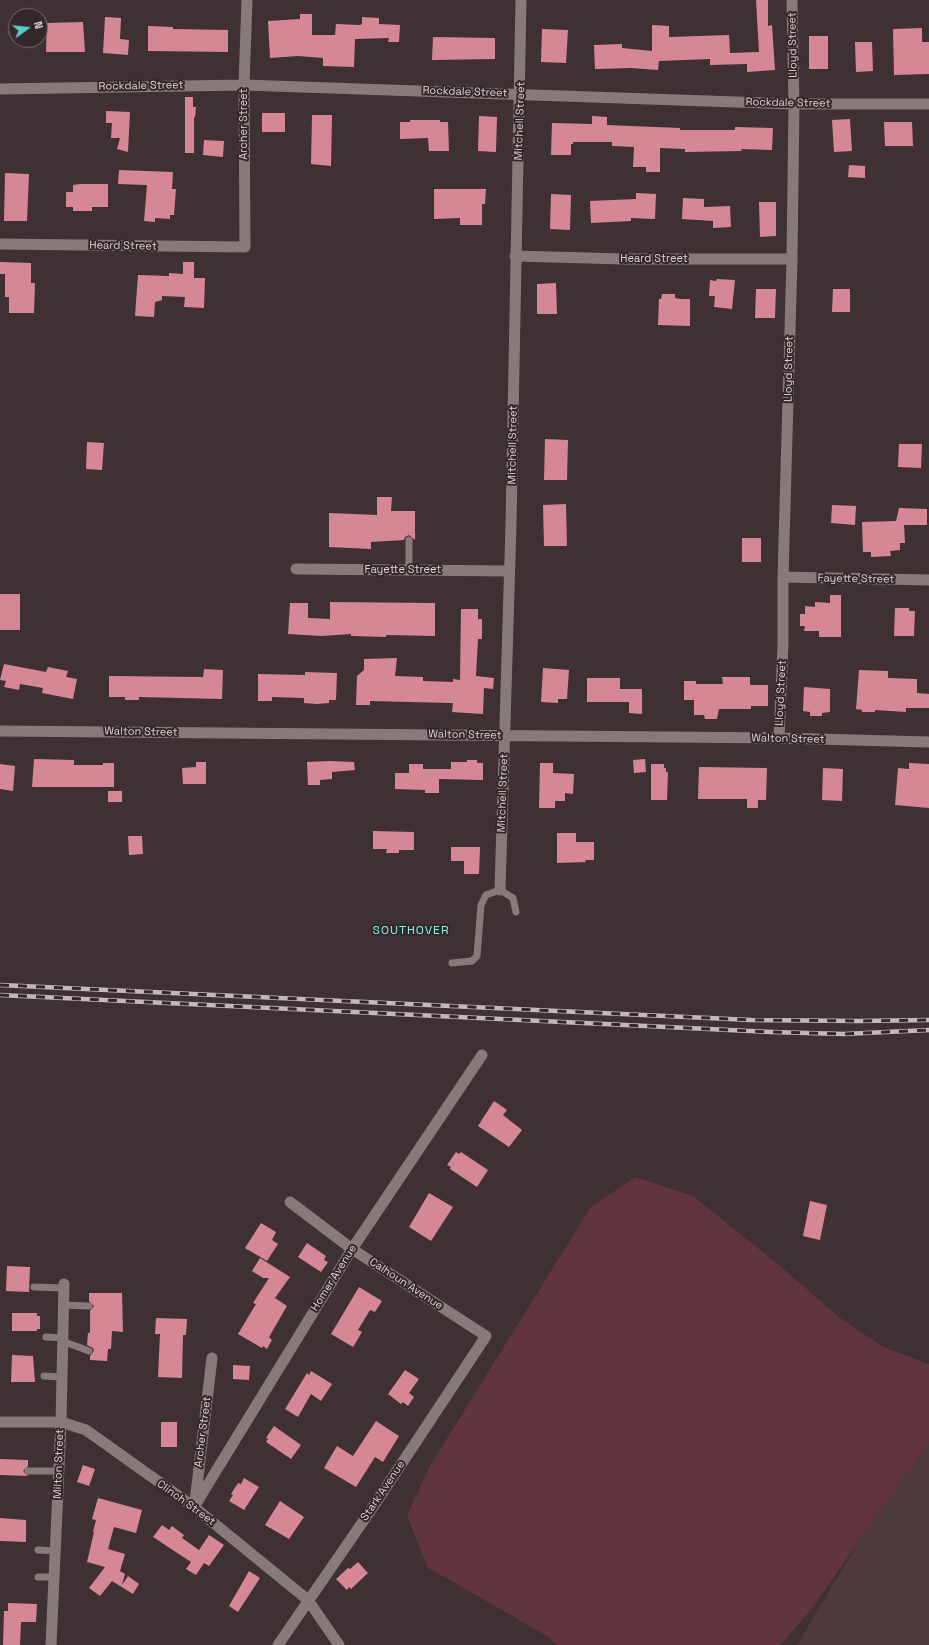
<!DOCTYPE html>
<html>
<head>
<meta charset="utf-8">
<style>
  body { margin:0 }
  #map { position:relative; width:929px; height:1645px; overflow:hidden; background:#3f3133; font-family:"Space Grotesk",sans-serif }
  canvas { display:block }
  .north { position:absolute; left:8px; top:8px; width:40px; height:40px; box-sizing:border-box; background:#342729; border:1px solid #786d6e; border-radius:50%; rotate:75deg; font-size:11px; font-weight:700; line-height:16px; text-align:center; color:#ded5d6 }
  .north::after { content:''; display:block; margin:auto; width:14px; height:18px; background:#56cec4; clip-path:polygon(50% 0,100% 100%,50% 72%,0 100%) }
</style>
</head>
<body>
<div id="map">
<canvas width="929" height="1645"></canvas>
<div class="north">N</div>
</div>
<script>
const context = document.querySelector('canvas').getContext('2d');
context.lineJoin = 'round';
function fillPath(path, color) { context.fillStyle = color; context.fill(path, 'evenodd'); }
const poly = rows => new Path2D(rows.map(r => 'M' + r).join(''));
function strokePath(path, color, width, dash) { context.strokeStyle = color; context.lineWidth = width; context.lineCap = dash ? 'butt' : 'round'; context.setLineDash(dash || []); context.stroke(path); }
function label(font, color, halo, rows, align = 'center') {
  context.font = font + ' "Space Grotesk",sans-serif'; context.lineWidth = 4; context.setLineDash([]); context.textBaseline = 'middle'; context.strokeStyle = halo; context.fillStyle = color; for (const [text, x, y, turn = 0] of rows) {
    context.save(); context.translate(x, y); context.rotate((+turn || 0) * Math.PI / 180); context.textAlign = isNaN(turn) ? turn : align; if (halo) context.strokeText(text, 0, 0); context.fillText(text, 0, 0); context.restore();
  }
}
fillPath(poly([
  [929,1425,929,1645,797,1645]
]), '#4f3a3d');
fillPath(poly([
  [635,1177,693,1196,786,1271,840,1318,883,1347,929,1364,929,1442,810,1611,780,1645,557,1645,547,1636,427,1567,407,1515,430,1466,590,1208]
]), '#62353e');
fillPath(poly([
  [756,0,768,0,768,26,772,25,775,70,747,72,747,64,710,65,710,59,659,61,658,70,631,68,595,69,594,45,622,44,622,48,652,51,652,25,669,26,669,37,729,35,730,53,759,52],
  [300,14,312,14,312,35,335,35,336,24,360,25,362,24,362,17,379,18,379,24,400,25,399,42,388,42,389,38,355,39,354,67,323,66,323,58,298,56,270,58,268,21,300,19],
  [105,17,121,18,120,39,129,40,128,55,103,53],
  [83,22,85,52,46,52,47,23],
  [148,26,173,27,173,29,228,30,228,52,148,51],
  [922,28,922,42,929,42,929,74,894,75,893,29],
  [542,29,568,30,566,63,541,62],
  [809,36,828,36,828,69,809,69],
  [433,37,495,38,495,59,432,60],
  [855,42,872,42,873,71,856,72],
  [185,97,193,97,193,107,196,107,195,118,194,117,194,153,185,153],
  [106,111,130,112,128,152,117,149,120,138,111,138,112,123,106,123],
  [262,113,285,113,285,132,262,132],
  [312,115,332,115,331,166,311,164],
  [479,116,497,117,496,152,478,151],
  [592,116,607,117,607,125,680,128,680,130,735,130,735,127,773,128,772,150,741,149,742,151,685,152,685,149,660,148,660,172,646,172,646,167,633,167,634,147,612,146,612,142,573,142,573,144,571,144,571,155,551,155,552,123,592,124],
  [850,119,852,151,834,152,832,120],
  [410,120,440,120,440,122,448,122,449,151,429,151,428,138,400,139,400,122,410,122],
  [884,122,912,122,913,146,885,146],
  [204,140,224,141,223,157,203,155],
  [849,165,865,166,865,178,848,177],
  [119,170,173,172,172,189,176,189,174,215,170,215,170,219,155,218,155,222,144,221,147,185,118,184],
  [5,173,29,174,27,221,4,221],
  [80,184,108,184,108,207,92,207,92,211,73,211,73,207,66,207,66,192,73,192,73,185],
  [434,189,486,189,485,204,482,204,482,225,460,225,460,218,434,219],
  [636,193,656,194,655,219,631,218,631,221,591,223,590,201,636,199],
  [551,194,571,195,570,230,550,229],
  [683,198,704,199,704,207,730,206,731,227,713,228,713,221,682,219],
  [759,202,776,202,776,236,760,237],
  [0,262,31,263,31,283,35,283,34,313,9,313,9,297,5,297,5,274,0,274],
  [183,262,194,262,194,278,205,278,204,308,184,307,185,297,162,296,162,300,155,302,154,317,135,316,138,275,169,276,169,273,183,274],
  [717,279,735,280,732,309,714,307,715,296,709,296,710,280,716,281],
  [556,283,557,314,537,314,537,284],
  [756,289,776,289,775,318,755,318],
  [833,289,850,289,850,312,832,312],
  [662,294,675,294,675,298,680,299,690,299,690,326,658,325,659,299,661,299],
  [545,439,568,440,567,480,544,480],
  [87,442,104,443,102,470,86,469],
  [899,444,922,444,921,468,898,467],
  [377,497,392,497,391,511,415,511,415,540,409,535,405,537,404,540,371,542,371,549,329,547,329,513,377,515],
  [566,504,567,546,544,546,543,505],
  [832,505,856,506,855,525,831,523],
  [899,508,927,509,927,525,904,525,905,543,900,543,900,550,890,551,891,556,871,557,871,552,863,552,862,522,896,521],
  [742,538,761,538,761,562,742,562],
  [0,594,20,594,20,630,0,630],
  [830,595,841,595,841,637,819,637,819,631,804,631,805,626,800,626,800,614,805,614,805,606,815,607,815,602,830,603],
  [330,602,435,603,435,636,386,635,386,637,351,636,351,634,321,636,288,634,290,603,308,603,308,618,330,619],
  [895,608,909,608,909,611,915,611,914,636,894,636],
  [461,609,478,609,478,619,482,619,482,639,478,639,476,676,494,678,493,689,484,688,483,714,452,712,453,703,450,703,370,701,370,705,356,705,357,676,364,670,364,659,397,658,395,676,423,677,423,681,453,682,453,679,460,680],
  [4,664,46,672,48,667,68,671,66,677,77,679,73,699,42,693,43,688,20,684,19,690,4,687,6,681,0,680],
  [543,668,569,670,567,699,558,699,558,703,541,702],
  [204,669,223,670,222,699,139,697,139,700,125,700,125,697,109,697,109,676,203,677],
  [859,670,888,671,888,678,917,679,917,693,929,694,929,708,906,708,906,712,875,710,875,712,862,712,862,710,856,709],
  [305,672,337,673,336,700,329,700,329,703,317,704,304,703,304,698,272,697,272,701,258,701,258,674,305,675],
  [722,677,750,677,750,685,768,685,768,706,751,706,751,709,719,709,717,719,705,719,704,715,694,715,694,700,684,700,684,681,696,681,696,684,723,684],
  [587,678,620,678,620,689,642,689,642,714,629,713,629,702,587,702],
  [804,687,830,689,830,712,822,713,822,716,810,716,810,712,803,711],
  [34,759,74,760,74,765,103,765,103,763,114,763,114,787,32,787],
  [645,759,646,772,634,773,633,760],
  [467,760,477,760,477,763,483,763,483,780,439,779,439,793,425,793,425,790,395,789,395,773,409,773,409,764,423,764,423,769,451,769,451,762,467,762],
  [329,761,354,762,355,770,332,772,332,779,320,780,320,785,308,785,307,762],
  [196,762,206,762,206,784,183,784,182,768,196,767],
  [540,763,553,763,553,773,574,774,573,794,565,793,565,801,555,801,555,808,539,808],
  [909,763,929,764,929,808,895,805,898,768,909,769],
  [0,764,15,766,13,791,0,789],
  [651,764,664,764,664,768,666,768,666,772,668,772,667,800,651,800],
  [699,767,767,768,766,800,758,800,758,808,747,808,747,799,698,799],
  [823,768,843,769,842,801,822,800],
  [108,791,122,791,122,802,108,802],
  [373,831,414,832,414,850,399,850,399,853,386,853,387,849,373,849],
  [557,833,576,833,576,842,594,842,594,860,585,860,586,862,557,863],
  [128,836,142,836,143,854,129,855],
  [451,847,480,847,479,874,464,874,464,861,451,861],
  [494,1101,507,1110,503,1115,522,1130,509,1147,478,1126],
  [456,1152,459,1154,461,1152,488,1170,477,1187,450,1169,451,1167,447,1165],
  [429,1193,453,1207,431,1241,409,1227],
  [810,1201,827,1205,820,1240,803,1236],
  [261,1223,276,1232,272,1240,278,1244,267,1261,245,1248],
  [307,1243,326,1256,324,1260,328,1262,321,1272,298,1257],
  [260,1258,290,1277,275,1298,287,1306,269,1337,272,1340,267,1349,263,1346,262,1348,238,1334,256,1304,253,1303,269,1278,263,1278,252,1271],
  [7,1266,30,1267,29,1292,6,1291],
  [359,1287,382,1301,375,1312,370,1310,358,1330,362,1332,353,1347,331,1334],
  [89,1293,122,1293,123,1332,112,1331,111,1349,108,1349,107,1361,90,1360,90,1356,94,1351,93,1348,87,1345,88,1333,90,1333,90,1311,94,1306,89,1301],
  [12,1313,37,1313,37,1316,40,1316,40,1329,37,1329,37,1331,12,1331],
  [156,1318,187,1319,186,1335,183,1335,182,1378,158,1377,160,1334,155,1334],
  [12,1355,33,1356,35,1382,11,1382],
  [233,1365,250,1366,249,1380,233,1379],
  [405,1370,419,1379,409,1393,414,1397,408,1406,403,1402,401,1404,388,1394],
  [311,1371,332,1384,321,1401,311,1394,298,1417,285,1409,307,1373,309,1375],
  [376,1421,399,1436,383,1462,375,1457,356,1487,324,1468,337,1446,353,1456],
  [161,1422,177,1422,177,1447,161,1447],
  [274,1426,301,1445,291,1459,266,1442,268,1439,266,1438],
  [0,1459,28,1460,28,1466,23,1471,28,1476,0,1475],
  [83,1465,95,1469,89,1486,77,1482],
  [244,1478,259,1487,244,1510,229,1501,233,1495,231,1494,238,1483,241,1484],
  [98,1498,142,1510,136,1533,114,1527,108,1549,125,1554,120,1571,125,1574,122,1585,128,1576,139,1584,133,1594,112,1581,100,1596,89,1588,105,1567,87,1562,94,1532,93,1532,96,1520,92,1519],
  [280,1501,304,1517,289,1539,265,1525],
  [0,1518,26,1520,26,1542,0,1541],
  [162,1525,169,1530,172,1526,184,1535,182,1538,199,1550,209,1535,224,1545,209,1566,204,1563,196,1575,186,1569,191,1562,153,1537],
  [358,1562,368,1573,351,1589,349,1587,347,1590,336,1579,348,1568,350,1569],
  [249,1571,260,1578,238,1612,229,1606],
  [8,1603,37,1604,36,1622,21,1622,20,1645,3,1645,4,1611,8,1611]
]), '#d68795');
strokePath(poly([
  [409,571,409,540],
  [452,963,472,961,477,956,481,905,486,895,500,890,513,898,516,912],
  [34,1287,64,1288],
  [63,1305,89,1306],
  [46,1337,62,1338],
  [62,1341,89,1351],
  [44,1376,62,1377],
  [28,1471,59,1471],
  [38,1550,55,1551],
  [38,1577,54,1577]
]), '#89797b', 7);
strokePath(poly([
  [0,89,244,85,794,104,929,104],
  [0,244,245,247,244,85,247,0],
  [515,256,623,259,792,259],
  [296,569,509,571],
  [783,577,929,580],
  [0,731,779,738,929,742],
  [779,738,783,644,783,577,792,259,794,104,792,0],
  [500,890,511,524,521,0],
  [0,1422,61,1422,86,1430,194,1507,308,1600,339,1645],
  [195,1502,212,1358],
  [194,1507,352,1249,482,1055],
  [51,1645,61,1422,64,1284],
  [278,1645,375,1504,486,1336,352,1249,290,1202]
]), '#89797b', 11);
const rail = poly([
  [0,985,751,1020,859,1021,929,1020],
  [0,995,771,1032,844,1034,929,1030]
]);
strokePath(rail, '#c2b9ba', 4.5);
strokePath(rail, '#342729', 3, [9]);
label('11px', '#ded5d6', '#342729', [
  ["Lloyd Street",793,45,-91],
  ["Rockdale Street",141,86,-1],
  ["Rockdale Street",465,92,2],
  ["Rockdale Street",788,103,1],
  ["Mitchell Street",520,121,-88],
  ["Archer Street",244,124,-90],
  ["Heard Street",123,246,1],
  ["Heard Street",654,259],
  ["Lloyd Street",789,369,-89],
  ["Mitchell Street",513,445,-89],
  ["Fayette Street",403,570],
  ["Fayette Street",856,579,1],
  ["Lloyd Street",781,693,-87],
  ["Walton Street",141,732,1],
  ["Walton Street",465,735,1],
  ["Walton Street",788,739,1],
  ["Mitchell Street",503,793,-88],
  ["Homer Avenue",334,1278,-58],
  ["Calhoun Avenue",406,1284,33],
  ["Archer Street",203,1432,-83],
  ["Milton Street",59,1464,-88],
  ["Stark Avenue",383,1491,-56],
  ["Clinch Street",186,1503,36]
]);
context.letterSpacing = '1px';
label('12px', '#87f1e7', '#342729', [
  ["SOUTHOVER",411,931]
]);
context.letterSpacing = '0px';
</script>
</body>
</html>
